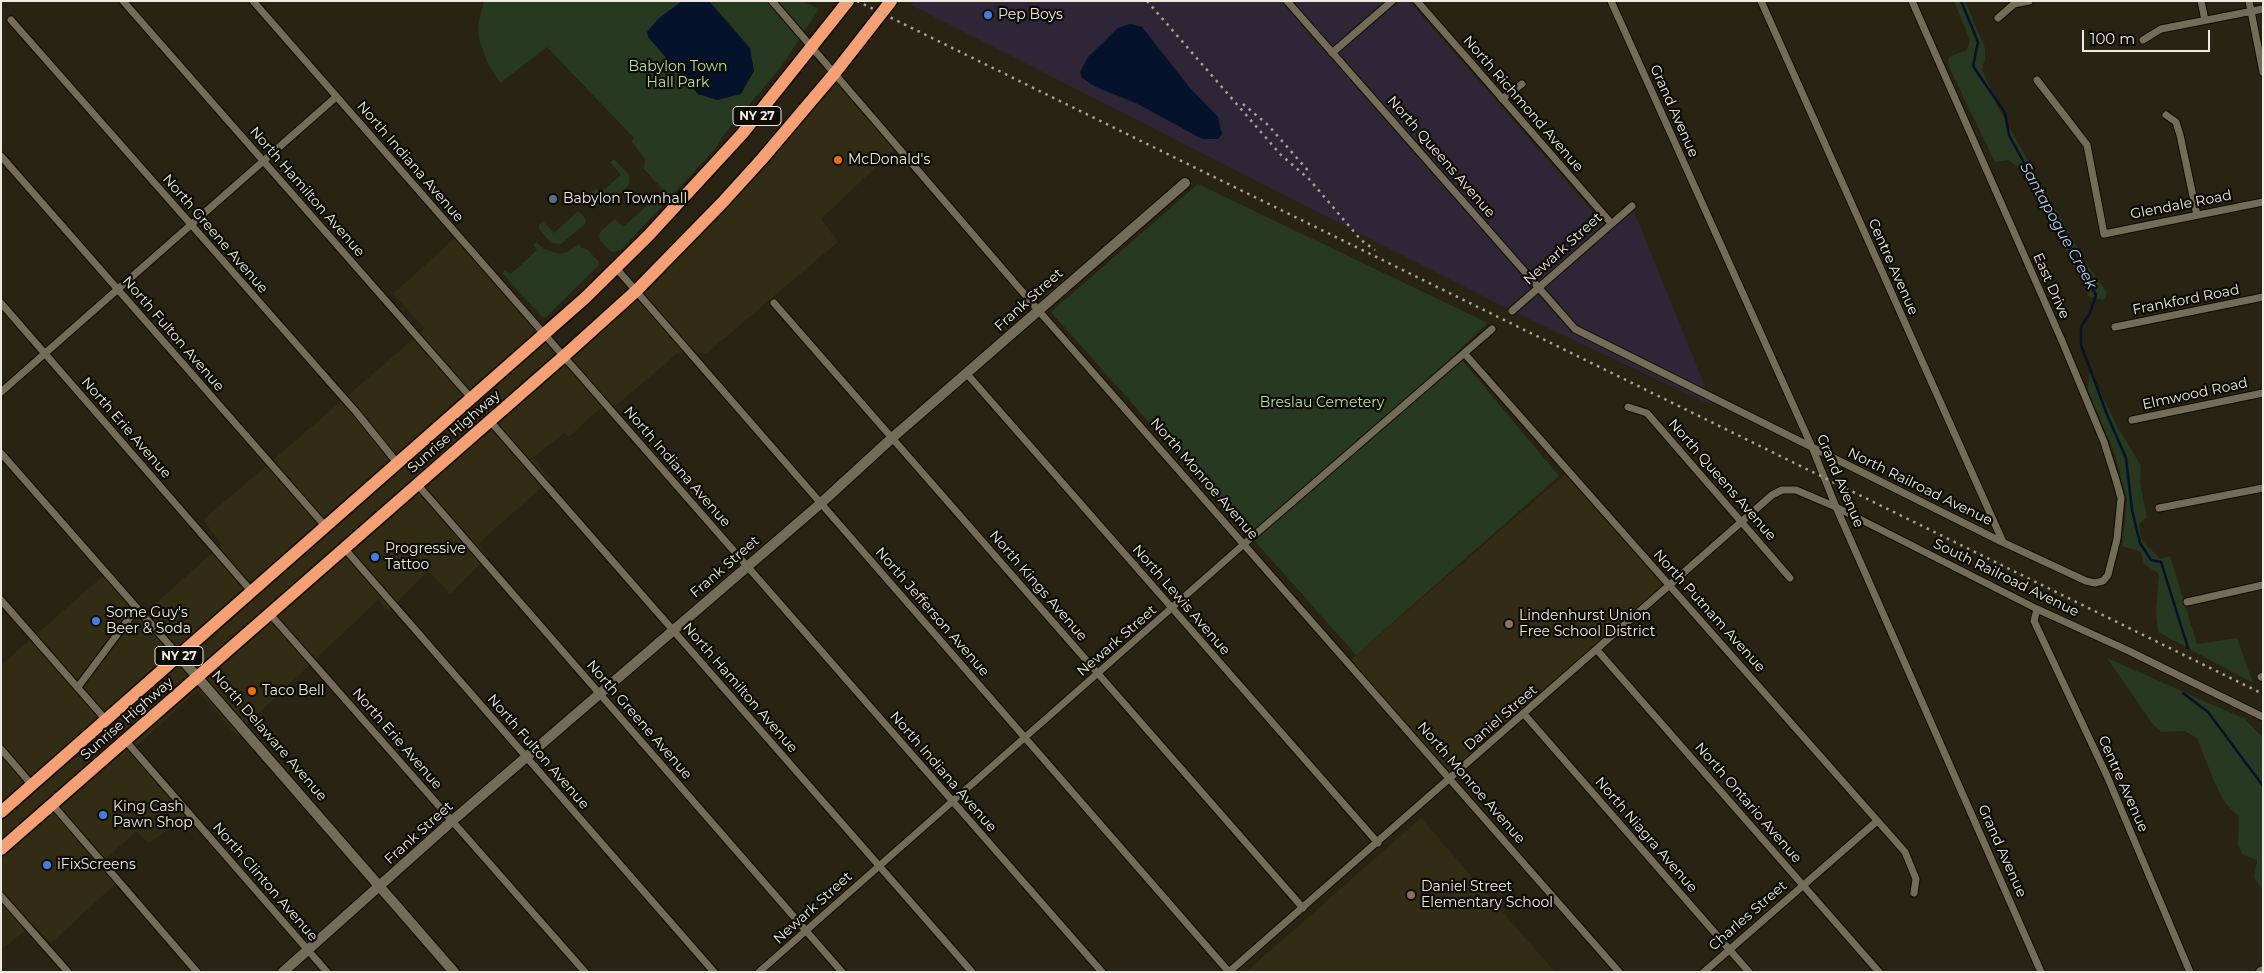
<!DOCTYPE html>
<html>
<head>
<meta charset="utf-8">
<style>
  body { margin:0 }
  #map { position:relative; width:2264px; height:973px; overflow:hidden; background:#282312; font-family:Montserrat,sans-serif }
  canvas { display:block }
  .frame { position:absolute; inset:0; border:2px solid #edeadf; pointer-events:none }
  .scale { position:absolute; left:2082px; top:30px; width:128px; height:22px; box-sizing:border-box; border:2px solid #edeadf; border-top:0; padding-left:6px; font-size:15px; line-height:18px; white-space:nowrap; color:#edeadf; -webkit-text-stroke:4px #0e0c06; paint-order:stroke }
</style>
</head>
<body>
<div id="map">
<canvas width="2264" height="973"></canvas>
<div class="frame"></div>
<div class="scale">100 m</div>
</div>
<script>
const context = document.querySelector('canvas').getContext('2d');
context.lineJoin = 'round';
function fillPath(path, color) { context.fillStyle = color; context.fill(path, 'evenodd'); }
const poly = rows => new Path2D(rows.map(r => 'M' + r).join(''));
function strokePath(path, color, width, dash) { context.strokeStyle = color; context.lineWidth = width; context.lineCap = dash ? 'butt' : 'round'; context.setLineDash(dash || []); context.stroke(path); }
function label(font, color, halo, rows, align = 'center') {
  context.font = font + ' Montserrat,sans-serif'; context.lineWidth = 4.5; context.setLineDash([]); context.textBaseline = 'middle'; context.strokeStyle = halo; context.fillStyle = color; for (const [text, x, y, turn = 0] of rows) {
    context.save(); context.translate(x, y); context.rotate((+turn || 0) * Math.PI / 180); context.textAlign = isNaN(turn) ? turn : align; if (halo) context.strokeText(text, 0, 0); context.fillText(text, 0, 0); context.restore();
  }
}
fillPath(poly([
  [834,74,897,147,821,219,838,242,707,353,678,353,618,404,598,410,569,437,564,433,533,458,551,479,478,544,488,557,450,594,428,571,388,611,378,600,236,735,198,690,136,747,193,812,149,843,136,832,105,859,122,878,51,943,33,924,1,950,1,665,110,570,146,612,222,544,203,520,425,329,393,294,458,235,564,356,636,291],
  [1568,472,1670,586,1450,778,1348,662],
  [1421,818,1555,972,1246,972]
]), '#332c14');
fillPath(poly([
  [914,1,1409,1,1610,231,1632,206,1713,406,1512,311,911,5]
]), '#2e2636');
fillPath(poly([
  [484,1,803,1,819,9,781,67,722,137,716,148,621,250,613,252,609,250,600,240,599,236,601,231,615,219,623,227,664,191,644,169,645,159,631,141,634,138,547,47,500,83,488,64,479,39,478,25],
  [1954,1,1965,1,1985,48,1985,60,1982,69,1999,109,2086,263,2107,292,2104,300,2089,297,2035,188,2020,169,2009,160,1995,162,1948,65,1949,57,1967,50,1970,40],
  [614,159,629,175,630,182,627,187,604,206,591,192,596,188,600,193,621,175,610,162],
  [1198,184,1488,323,1456,353,1559,476,1356,655,1051,312],
  [578,211,586,219,585,224,561,244,551,243,539,229,539,225,543,221,554,233],
  [536,242,544,249,560,254,567,252,579,244,580,247,587,249,599,262,599,265,546,317,542,317,503,274,504,270,511,274,537,250,534,245],
  [2090,371,2117,426,2141,466,2140,484,2147,517,2139,524,2141,539,2160,559,2170,556,2197,644,2237,638,2253,683,2158,632,2156,611,2159,574,2144,564,2141,552,2122,546,2127,499,2114,452,2088,390],
  [2107,658,2245,719,2263,738,2263,887,2261,888,2254,878,2257,860,2243,855,2238,845,2239,817,2225,803,2213,779,2197,738,2185,731,2161,732,2152,723]
]), '#283921');
fillPath(poly([
  [682,1,709,1,750,48,754,71,741,94,717,100,698,94,648,37,647,32,658,19],
  [1130,24,1142,27,1190,88,1218,117,1222,134,1218,139,1202,139,1138,104,1096,87,1082,78,1080,72,1088,57,1118,28]
]), '#04122b');
strokePath(poly([
  [1961,1,1978,42,1973,66,2005,113,2009,135,2096,295,2090,313,2081,327,2081,345,2108,417,2126,458,2132,510,2140,543,2151,560,2161,562,2188,648],
  [2183,693,2208,712,2263,786]
]), '#04122b', 2.5);
const street = poly([
  [123,1,472,399],
  [253,1,1102,972],
  [772,1,1038,310,1619,972],
  [1287,1,1575,329,2000,541,2086,581,2095,583,2103,581,2108,575,2117,539,2121,498,2116,480,2104,442,2062,341,1912,1],
  [1417,1,1611,223],
  [1611,1,1812,447,1836,507,2041,972],
  [1761,1,2003,542],
  [2201,1,2205,20],
  [2249,1,2263,72],
  [1998,18,2014,4,2029,1],
  [11,20,357,413,398,464],
  [2143,40,2161,29,2263,9],
  [1332,53,1392,1],
  [2037,80,2087,145,2104,234,2263,202],
  [1502,99,1522,84],
  [2166,115,2176,122,2180,135,2197,215],
  [1,156,326,527],
  [616,268,1229,972,1772,495,1782,490,1796,490,1836,507,2037,609,2129,651,2263,717],
  [1,303,252,592],
  [774,303,1303,908],
  [1512,311,1632,206],
  [2115,327,2263,297],
  [1465,354,1905,852,1916,879,1914,893],
  [967,374,1378,843],
  [1,392,336,97],
  [1628,407,1647,413,1790,578],
  [2132,420,2263,393],
  [490,421,972,972],
  [1,453,179,656],
  [417,484,842,972],
  [2159,508,2263,488],
  [344,548,714,972],
  [1,600,106,720],
  [2187,602,2263,585],
  [2037,609,2034,621,2107,776,2190,972],
  [270,614,585,972],
  [1597,650,1879,972],
  [2261,677,2263,676],
  [78,687,137,608],
  [1524,714,1749,972],
  [125,740,327,972],
  [1,749,32,785],
  [52,804,197,972],
  [1,896,68,972],
  [759,972,1244,544,1492,329],
  [1704,972,1877,821]
]);
const secondary = poly([
  [179,656,454,972],
  [283,972,452,821,820,504,892,438,1185,183],
  [2261,972,2263,971]
]);
const highway = poly([
  [1,812,585,298,648,236,742,134,848,1],
  [1,849,564,356,636,291,722,203,762,159,834,74,891,1]
]);
strokePath(street, '#110c01', 9);
strokePath(secondary, '#110c01', 12);
strokePath(highway, '#110c01', 15);
strokePath(street, '#726c59', 7);
strokePath(secondary, '#726c59', 10);
strokePath(highway, '#f4a074', 12);
strokePath(poly([
  [857,1,2263,694],
  [1147,1,1281,155,1309,179,1361,240,1375,250],
  [1243,104,1268,125,1311,174]
]), '#a9a598', 2.5, [2.5, 5]);
for (const [x, y, r, color] of [
  [988,15,5,"#3f7fe0"],
  [838,160,5,"#e8710a"],
  [553,199,5,"#5c6f8a"],
  [375,557,5,"#3f7fe0"],
  [96,621,5,"#3f7fe0"],
  [1509,624,5,"#8d6e63"],
  [252,691,5,"#e8710a"],
  [103,815,5,"#3f7fe0"],
  [47,865,5,"#3f7fe0"],
  [1411,895,5,"#8d6e63"]
]) { const dot = new Path2D(); dot.arc(x, y, r, 0, 2 * Math.PI); context.fillStyle = color; context.fill(dot); strokePath(dot, '#0e0c06', 2); }
for (const [x, y, w] of [
  [757,116,48],
  [179,656,48]
]) { const box = new Path2D(); box.roundRect(x - w / 2, y - 9.5, w, 19, 4); context.fillStyle = '#0e0c06'; context.fill(box); strokePath(box, '#edeadf', 1); }
label('bold 12px', '#edeadf', null, [
  ["NY 27",757,116],
  ["NY 27",179,656]
]);
label('14px', '#edeadf', '#0e0c06', [
  ["Pep Boys",998,15],
  ["McDonald's",848,160],
  ["Babylon Townhall",563,199],
  ["Progressive",385,549],
  ["Tattoo",385,565],
  ["Some Guy's",106,613],
  ["Beer & Soda",106,629],
  ["Lindenhurst Union",1519,616],
  ["Free School District",1519,632],
  ["Taco Bell",262,691],
  ["King Cash",113,807],
  ["Pawn Shop",113,823],
  ["iFixScreens",57,865],
  ["Daniel Street",1421,887],
  ["Elementary School",1421,903]
], 'left');
label('14px', '#b9dfa8', '#0e0c06', [
  ["Babylon Town",678,67],
  ["Hall Park",678,83],
  ["Breslau Cemetery",1322,403]
]);
label('14px', '#edeadf', '#0e0c06', [
  ["North Richmond Avenue",1523,104,49],
  ["Grand Avenue",1674,111,66],
  ["North Queens Avenue",1441,157,49],
  ["North Indiana Avenue",410,162,49],
  ["North Hamilton Avenue",307,192,49],
  ["Glendale Road",2181,205,-11],
  ["North Greene Avenue",215,234,49],
  ["Newark Street",1563,249,-42],
  ["Centre Avenue",1893,267,66],
  ["East Drive",2051,286,66],
  ["Frank Street",1029,300,-42],
  ["Frankford Road",2186,300,-11],
  ["North Fulton Avenue",173,334,49],
  ["Elmwood Road",2195,394,-12],
  ["North Erie Avenue",126,428,49],
  ["Sunrise Highway",454,432,-41],
  ["North Indiana Avenue",677,467,49],
  ["North Monroe Avenue",1204,479,49],
  ["North Queens Avenue",1722,480,49],
  ["Grand Avenue",1840,481,67],
  ["North Railroad Avenue",1920,487,26],
  ["Frank Street",725,567,-41],
  ["South Railroad Avenue",2006,578,26],
  ["North Kings Avenue",1038,586,49],
  ["North Lewis Avenue",1181,600,49],
  ["North Putnam Avenue",1709,611,48],
  ["North Jefferson Avenue",932,612,49],
  ["Newark Street",1117,641,-41],
  ["North Hamilton Avenue",740,688,49],
  ["Daniel Street",1501,718,-41],
  ["Sunrise Highway",127,719,-41],
  ["North Greene Avenue",639,720,49],
  ["North Delaware Avenue",269,736,49],
  ["North Erie Avenue",397,739,49],
  ["North Fulton Avenue",538,752,49],
  ["North Indiana Avenue",943,772,49],
  ["North Monroe Avenue",1471,783,49],
  ["Centre Avenue",2123,784,66],
  ["North Ontario Avenue",1748,803,49],
  ["Frank Street",419,833,-42],
  ["North Niagra Avenue",1646,835,49],
  ["Grand Avenue",2002,851,66],
  ["North Clinton Avenue",265,882,49],
  ["Newark Street",813,908,-42],
  ["Charles Street",1748,916,-41]
]);
label('italic 15px', '#b0ccf7', '#0e0c06', [
  ["Santapogue Creek",2058,226,61]
]);
</script>
</body>
</html>
